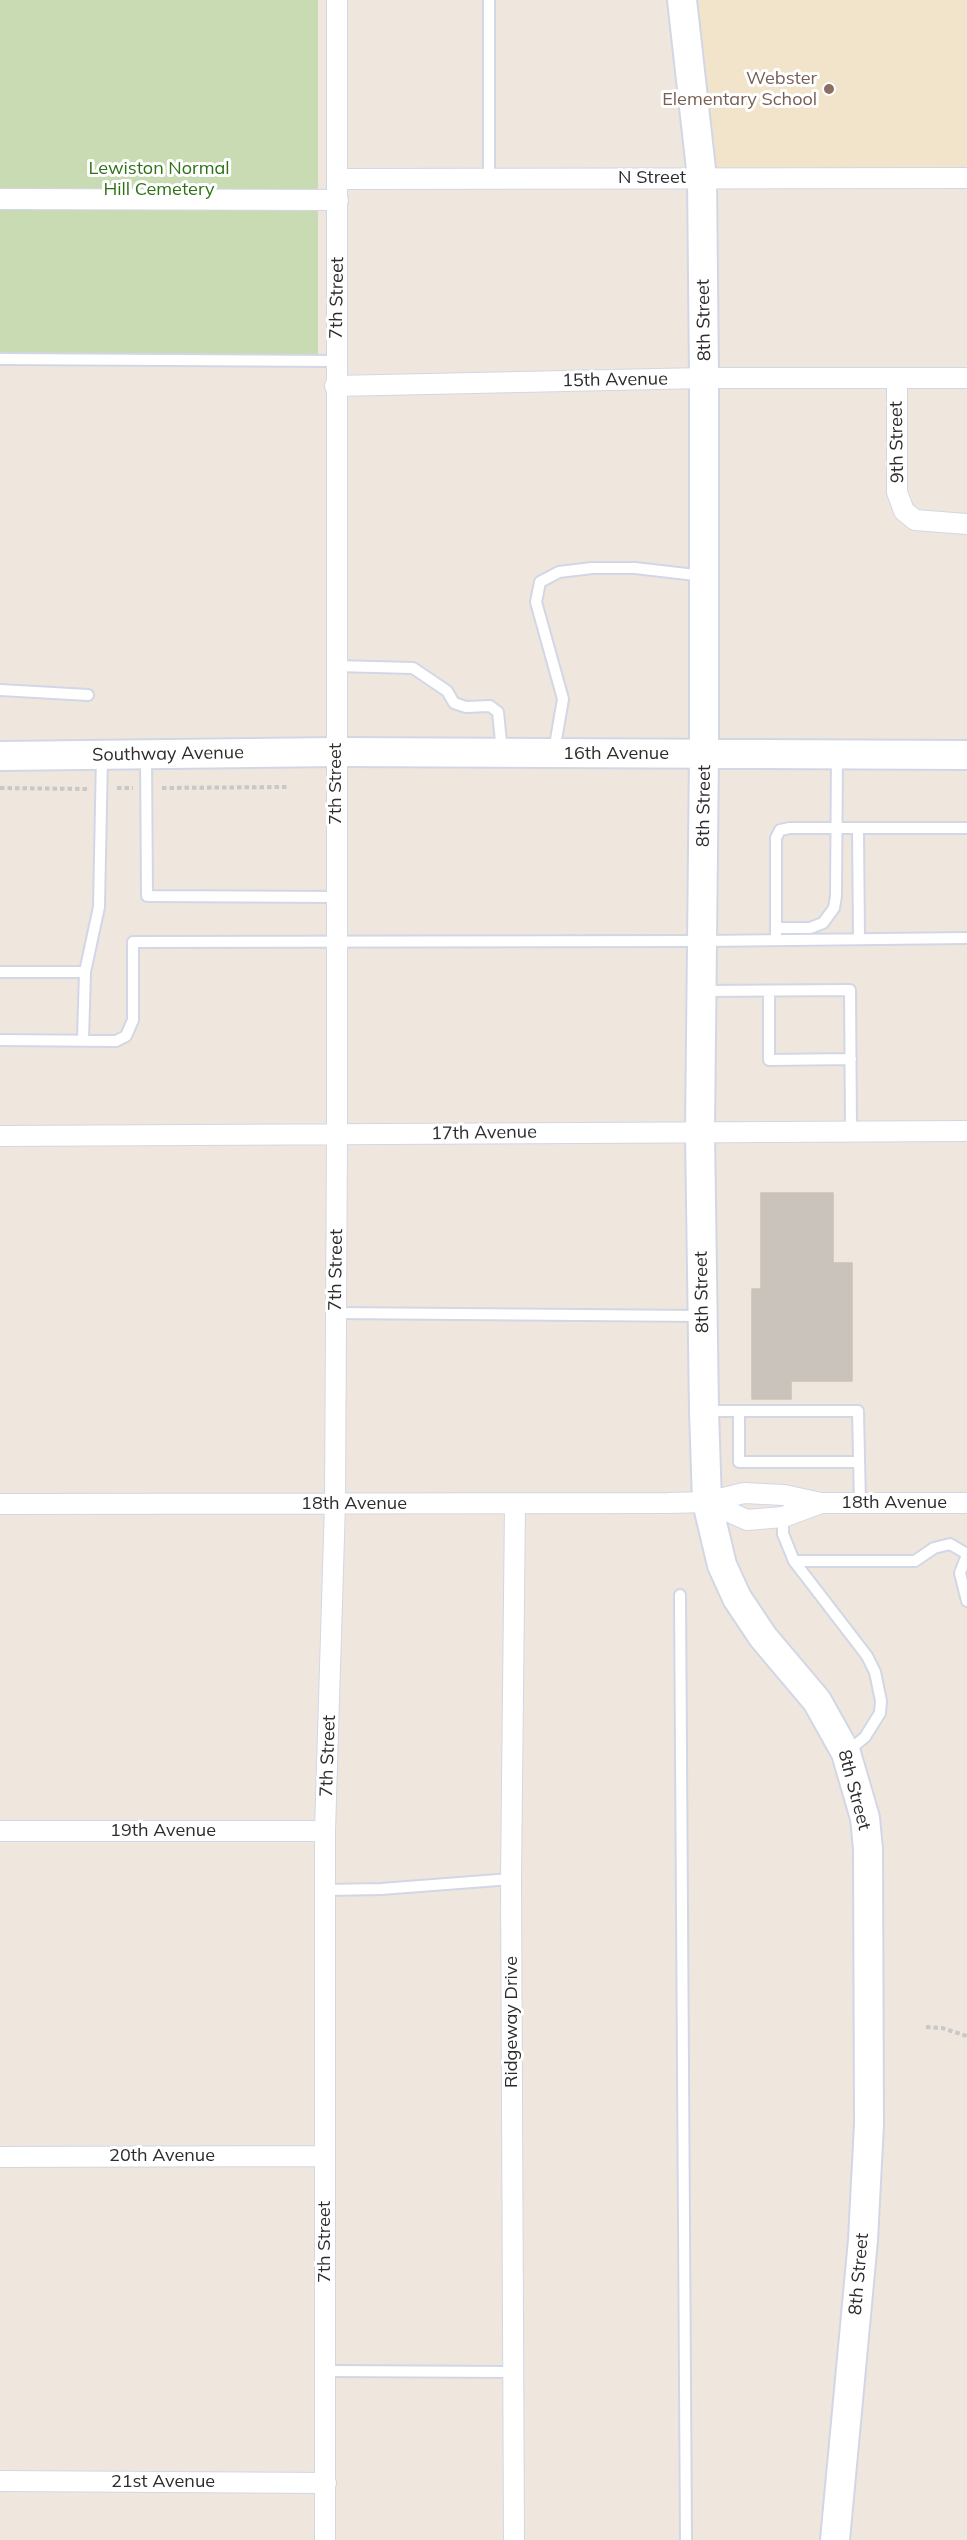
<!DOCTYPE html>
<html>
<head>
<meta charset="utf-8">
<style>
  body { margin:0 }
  canvas { display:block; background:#efe6dd }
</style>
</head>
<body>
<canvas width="967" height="2540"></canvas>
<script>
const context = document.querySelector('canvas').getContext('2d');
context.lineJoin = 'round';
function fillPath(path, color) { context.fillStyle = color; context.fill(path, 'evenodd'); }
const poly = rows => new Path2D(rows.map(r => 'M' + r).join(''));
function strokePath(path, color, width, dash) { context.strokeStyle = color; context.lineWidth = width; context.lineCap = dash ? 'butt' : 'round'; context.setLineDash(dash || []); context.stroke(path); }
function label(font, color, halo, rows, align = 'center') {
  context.font = font + ' Mulish,sans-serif'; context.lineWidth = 6; context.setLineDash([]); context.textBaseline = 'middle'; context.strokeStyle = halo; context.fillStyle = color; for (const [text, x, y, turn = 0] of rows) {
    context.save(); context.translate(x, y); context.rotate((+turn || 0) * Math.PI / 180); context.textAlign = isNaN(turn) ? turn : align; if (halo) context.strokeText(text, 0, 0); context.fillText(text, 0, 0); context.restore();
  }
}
fillPath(poly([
  [682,0,967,0,967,178,702,178]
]), '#f2e3cb');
fillPath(poly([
  [0,0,318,0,318,354,0,358]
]), '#c8dbb2');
const building = poly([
  [761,1193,833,1193,833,1263,852,1263,852,1381,791,1381,791,1399,752,1399,752,1289,761,1289,761,1193]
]);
fillPath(building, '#cac3bc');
strokePath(building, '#cbc2b6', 1.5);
const service = poly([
  [489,0,489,178],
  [0,359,336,361],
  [336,666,413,668,447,691,454,703,466,707,490,706,498,712,502,752],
  [0,690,88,695],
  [554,751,563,699,536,602,540,582,559,572,592,568,635,568,704,576],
  [146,754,147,896,336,897],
  [858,828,859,939],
  [776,928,810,928,823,923,834,908,836,896,837,755],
  [776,940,776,838,780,830,790,828,967,828],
  [0,972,85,972,83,1040],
  [85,972,99,907,102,755],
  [703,991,850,990,851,1130],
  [769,991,769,1060,851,1059],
  [0,1040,116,1041,126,1036,133,1020,133,942,702,941,967,938],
  [335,1313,701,1316],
  [704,1411,858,1411,860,1503],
  [739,1412,739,1462,859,1462],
  [783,1517,783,1534,794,1561,867,1656,875,1672,881,1701,880,1713,865,1737,846,1753],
  [967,1555,960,1573,967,1601],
  [794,1561,915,1561,934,1548,950,1544,967,1554],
  [680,1595,686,2540],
  [325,1890,381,1889,511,1879],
  [326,2371,513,2372]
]);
const minor = poly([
  [337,179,967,178],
  [0,199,338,200],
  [897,378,897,492,904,511,915,520,967,524],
  [335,386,704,378,967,378],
  [0,1136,967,1131],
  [707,1502,747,1520,783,1517,821,1503],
  [0,1504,669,1503,707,1502,744,1493,784,1495,821,1503,967,1503],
  [0,1831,325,1831],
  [0,2157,325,2156],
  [0,2481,326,2483],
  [325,2540,325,1831,335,1504,337,1136,337,0],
  [514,2540,511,1879,515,1505]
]);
const secondary = poly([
  [682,0,702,178,704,378,704,754,700,1132,704,1411,707,1502,722,1565,737,1598,763,1637,817,1701,846,1753,865,1818,868,1849,869,2124,863,2240,835,2540],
  [0,756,337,752,967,755]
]);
strokePath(service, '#d2d7e6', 14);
strokePath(minor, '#d2d7e6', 22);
strokePath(secondary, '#d2d7e6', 32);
strokePath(poly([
  [0,788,88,789],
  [117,788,133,788],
  [162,788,287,787],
  [926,2027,942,2028,967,2036]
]), '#c8c8c8', 4, [4.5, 3]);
strokePath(service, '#fff', 10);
strokePath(minor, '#fff', 20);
strokePath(secondary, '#fff', 28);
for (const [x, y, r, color] of [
  [829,89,6,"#8d6e63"]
]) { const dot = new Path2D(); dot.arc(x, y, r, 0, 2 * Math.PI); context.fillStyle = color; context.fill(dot); strokePath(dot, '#fff', 2); }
label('18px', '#785e54', '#fff', [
  ["Webster",817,79],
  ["Elementary School",817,100]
], 'right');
label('18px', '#2c7213', '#fff', [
  ["Lewiston Normal",159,169],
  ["Hill Cemetery",159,190]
]);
label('18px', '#2c2c2c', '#fff', [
  ["N Street",652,178],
  ["7th Street",337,298,-89],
  ["8th Street",704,320,-91],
  ["15th Avenue",615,380,-1],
  ["9th Street",897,442,-91],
  ["Southway Avenue",168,754,-1],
  ["16th Avenue",616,754],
  ["7th Street",336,784,-90],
  ["8th Street",704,806,-89],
  ["17th Avenue",484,1133,-1],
  ["7th Street",336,1270,-89],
  ["8th Street",702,1292,-91],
  ["18th Avenue",894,1503],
  ["18th Avenue",354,1504],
  ["7th Street",328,1756,-88],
  ["8th Street",854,1790,75],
  ["19th Avenue",163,1831],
  ["Ridgeway Drive",512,2022,-90],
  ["20th Avenue",162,2156],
  ["7th Street",325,2242,-90],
  ["8th Street",859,2274,-85],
  ["21st Avenue",163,2482]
]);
</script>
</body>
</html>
